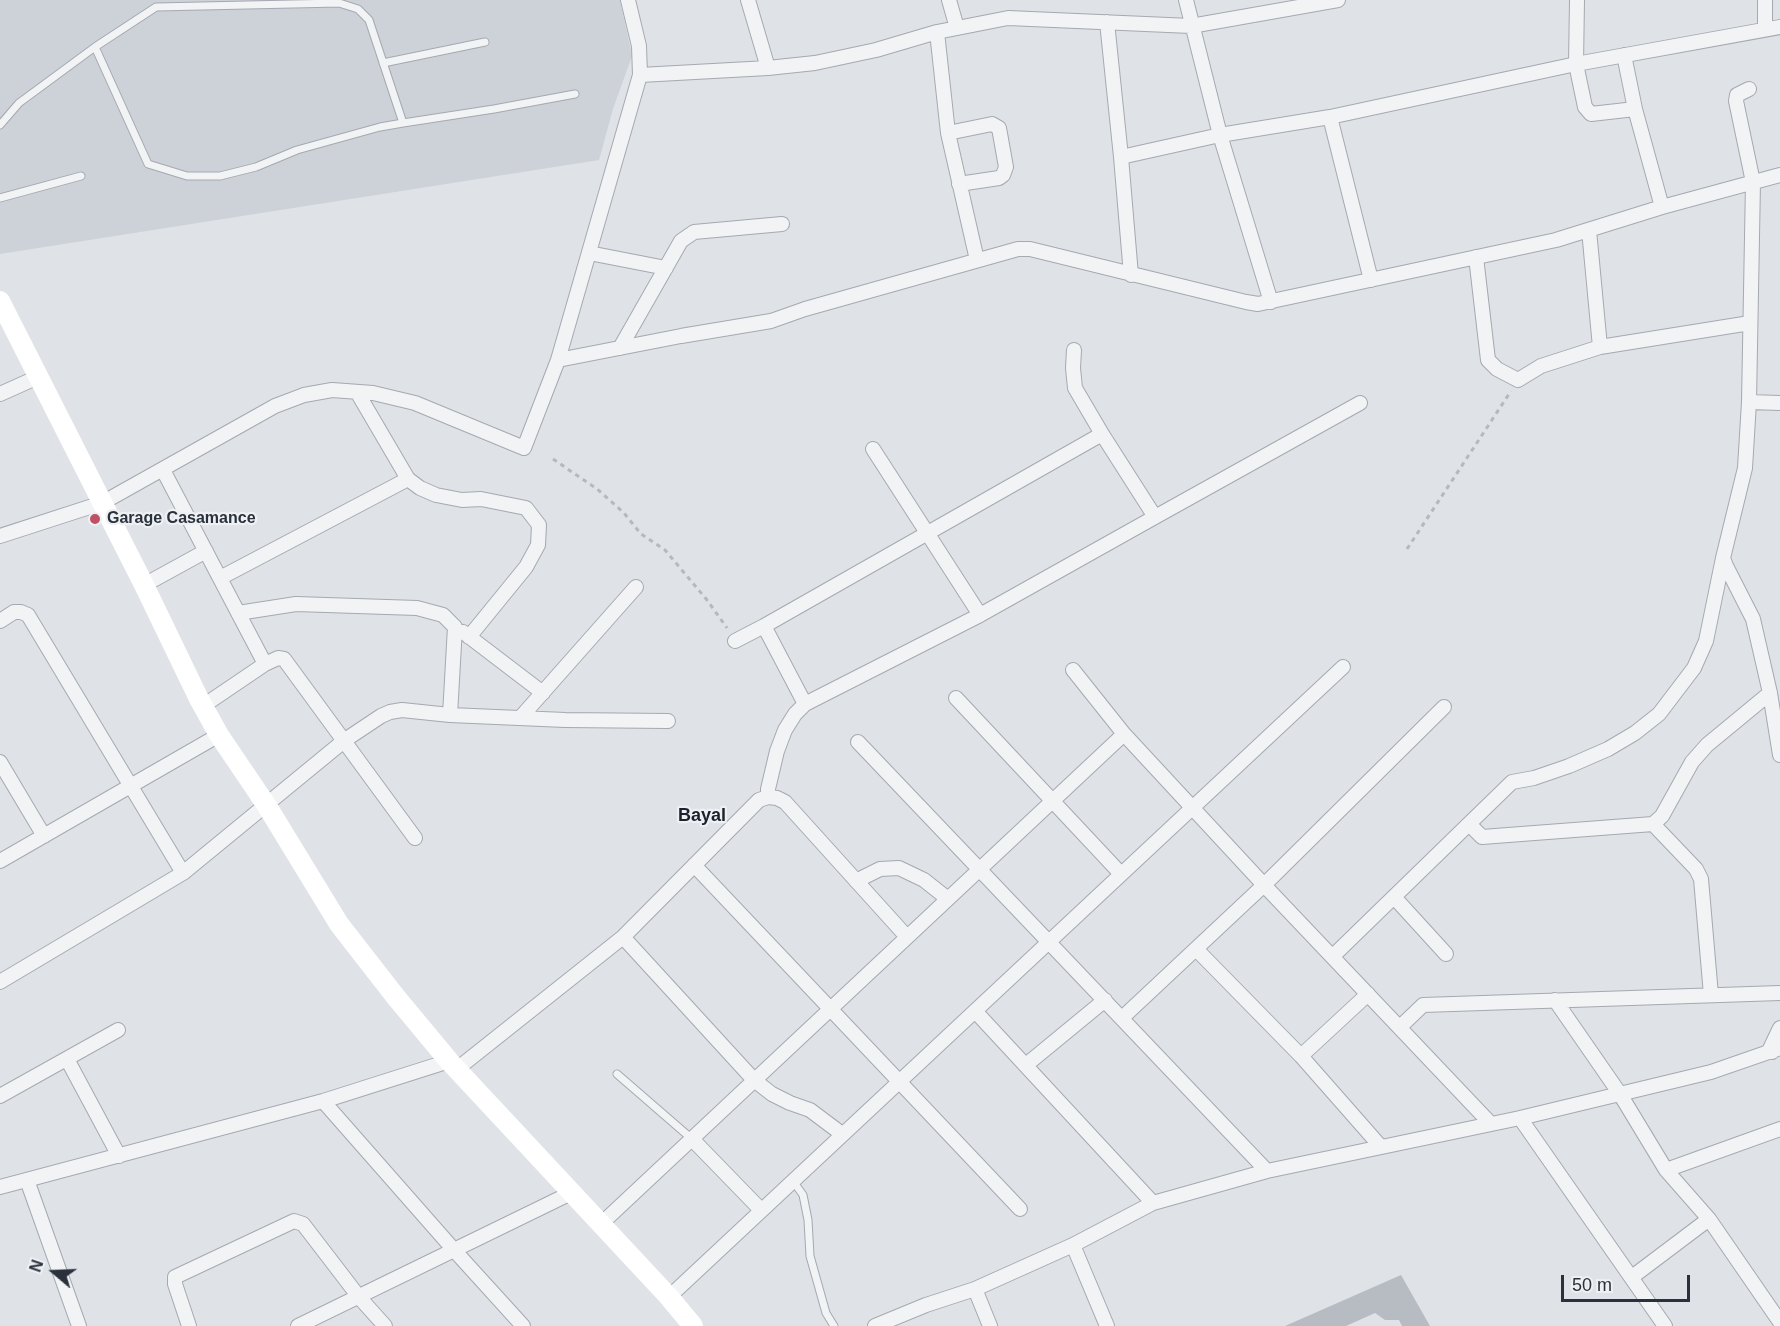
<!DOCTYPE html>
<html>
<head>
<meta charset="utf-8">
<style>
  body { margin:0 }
  #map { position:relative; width:1780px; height:1326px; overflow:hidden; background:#dfe2e7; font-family:Arial,sans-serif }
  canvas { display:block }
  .north { position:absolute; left:24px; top:1242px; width:60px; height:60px; -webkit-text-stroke:4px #eef1f4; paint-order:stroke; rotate:289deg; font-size:16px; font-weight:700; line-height:24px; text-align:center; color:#2a313c }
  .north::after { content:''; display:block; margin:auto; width:21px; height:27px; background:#2a313c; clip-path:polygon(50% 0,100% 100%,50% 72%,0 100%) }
  .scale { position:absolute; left:1561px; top:1275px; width:129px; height:27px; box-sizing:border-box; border:3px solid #2a313c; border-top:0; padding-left:8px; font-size:18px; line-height:21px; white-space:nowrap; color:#2a313c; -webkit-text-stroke:4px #eef1f4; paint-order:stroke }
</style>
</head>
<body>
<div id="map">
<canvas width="1780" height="1326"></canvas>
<div class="north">N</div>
<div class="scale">50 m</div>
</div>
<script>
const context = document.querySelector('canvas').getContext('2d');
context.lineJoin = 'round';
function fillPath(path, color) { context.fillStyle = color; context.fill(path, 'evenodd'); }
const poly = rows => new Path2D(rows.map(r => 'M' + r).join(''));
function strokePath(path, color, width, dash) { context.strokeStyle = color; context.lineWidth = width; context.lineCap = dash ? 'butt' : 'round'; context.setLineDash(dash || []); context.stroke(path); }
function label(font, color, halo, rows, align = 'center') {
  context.font = font + ' Arial,sans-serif'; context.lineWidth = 4.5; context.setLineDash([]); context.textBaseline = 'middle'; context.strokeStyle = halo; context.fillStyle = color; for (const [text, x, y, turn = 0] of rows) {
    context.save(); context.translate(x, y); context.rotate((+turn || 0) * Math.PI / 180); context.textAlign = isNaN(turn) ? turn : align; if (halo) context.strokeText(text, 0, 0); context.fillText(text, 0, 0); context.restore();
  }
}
fillPath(poly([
  [0,0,620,0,632,56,613,109,599,160,0,254]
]), '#cdd1d8');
fillPath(poly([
  [1401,1275,1430,1326,1402,1326,1399,1320,1385,1320,1375,1313,1346,1326,1285,1326]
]), '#b7bcc3');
const lane = poly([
  [95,47,148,164,187,176,220,176,256,167,297,150,380,127,403,123],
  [383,63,485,42],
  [0,125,19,103,95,47,156,7,339,3,358,9,369,20,403,123,494,109,575,94],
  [0,198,81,176],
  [617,1074,692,1139],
  [793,1181,803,1195,808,1220,810,1256,826,1313,834,1326]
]);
const street = poly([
  [748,0,768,68],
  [949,0,957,28],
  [1186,0,1220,135,1271,302],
  [1577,0,1576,64,1585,107,1591,114,1635,109,1662,207],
  [1765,0,1765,29],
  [1107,22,1121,157,1131,275],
  [937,32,948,133,977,260],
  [1624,55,1635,109],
  [640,75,768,68,815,63,876,50,937,32,1008,18,1191,26,1338,0],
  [1749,89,1737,95,1736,101,1753,182,1749,402,1745,468,1723,558,1726,566,1753,619,1770,693,1780,755],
  [1330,117,1371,280],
  [948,133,992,124,999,128,1006,167,1003,175,999,178,959,184],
  [1121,157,1220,135,1330,117,1576,64,1780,27],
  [1589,230,1600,347],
  [589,253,666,268],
  [1476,257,1488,360,1497,369,1518,380,1541,366,1600,347,1750,323],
  [620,348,681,241,694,232,782,224],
  [1074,350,1073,368,1075,388,1102,434],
  [558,360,681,336,771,321,805,309,1018,249,1030,249,1246,302,1258,304,1556,240,1662,207,1780,175],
  [357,392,408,479,420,488,436,495,462,500,481,499,526,508,539,525,538,545,526,567,469,637],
  [0,394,38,377],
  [1749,402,1780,403],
  [873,449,980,615],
  [163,470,265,664],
  [1155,517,1360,403],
  [0,536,102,503,275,406,304,395,332,390,373,393,415,403,524,448,558,360,640,75,639,46,628,0],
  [220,578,408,479],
  [144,585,206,551],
  [238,613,296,604,417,608,443,615,455,627,450,715],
  [0,621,14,612,21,612,28,615,183,873],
  [764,626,805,704],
  [463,632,543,693],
  [956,698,1121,874],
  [203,706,265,664,278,658,284,659,415,838],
  [521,717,636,587],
  [1124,734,1264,885,1491,1124],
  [858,742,1267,1171],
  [0,762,44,836],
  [768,797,777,798,785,802,907,937],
  [1469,824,1482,837,1653,824,1662,816,1692,762,1707,745,1770,693],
  [1653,824,1696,869,1701,879,1711,995],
  [0,861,219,735],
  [694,865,1020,1209],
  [856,881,880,869,899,868,924,880,948,899],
  [1394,897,1446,954],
  [623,937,754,1080,772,1094,790,1103,810,1110,842,1134],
  [1196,949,1301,1056,1381,1147],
  [1333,956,1512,782,1534,778,1569,766,1608,749,1635,733,1659,714,1694,668,1706,641,1723,558],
  [0,982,183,873,345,740,381,716,390,712,402,710,450,715,565,720,668,721],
  [1555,1000,1620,1094,1666,1170,1709,1219,1780,1322],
  [975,1011,1153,1203],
  [1122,1018,1264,885,1444,707],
  [1400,1027,1423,1005,1780,993],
  [1772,1052,1769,1051,1780,1028],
  [1301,1056,1368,994],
  [67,1059,119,1156],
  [1026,1065,1105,1000],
  [457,1069,623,937,759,800,768,797,768,789,777,751,785,730,795,714,805,704,980,615,1155,517,1102,434,764,626,735,641],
  [0,1096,118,1030],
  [323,1101,454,1250,523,1326],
  [1520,1118,1665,1326],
  [692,1139,761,1210],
  [1666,1170,1780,1129],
  [27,1180,79,1326],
  [0,1187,323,1101,449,1061],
  [601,1224,1124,734,1073,670],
  [1073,1245,1107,1326],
  [1632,1277,1709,1219],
  [975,1289,990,1326],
  [669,1297,1343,667],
  [189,1326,175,1284,175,1277,294,1221,303,1224,359,1297,385,1326],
  [298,1326,571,1193],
  [875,1326,926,1305,975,1289,1073,1245,1153,1203,1267,1171,1520,1118,1711,1072,1780,1048]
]);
strokePath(lane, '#a5a9b0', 9);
strokePath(street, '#a5a9b0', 16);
strokePath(poly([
  [553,459,597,489,624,513,641,534,665,550,707,600,727,628],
  [1407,549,1511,391]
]), '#b5b9be', 3, [4.5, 4.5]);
strokePath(lane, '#f1f3f5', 7);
strokePath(street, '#f1f3f5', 14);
strokePath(poly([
  [0,301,144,585,199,699,219,735,267,806,339,924,395,996,449,1061,669,1297,693,1326]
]), '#fff', 20);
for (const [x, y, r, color] of [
  [95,519,6,"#bf5164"]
]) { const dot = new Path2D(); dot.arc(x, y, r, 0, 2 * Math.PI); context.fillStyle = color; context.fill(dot); strokePath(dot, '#eef1f4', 2); }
label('bold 16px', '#2a313c', '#eef1f4', [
  ["Garage Casamance",107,519]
], 'left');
label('bold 18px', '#1c222d', '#eef1f4', [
  ["Bayal",702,816]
]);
</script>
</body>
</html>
